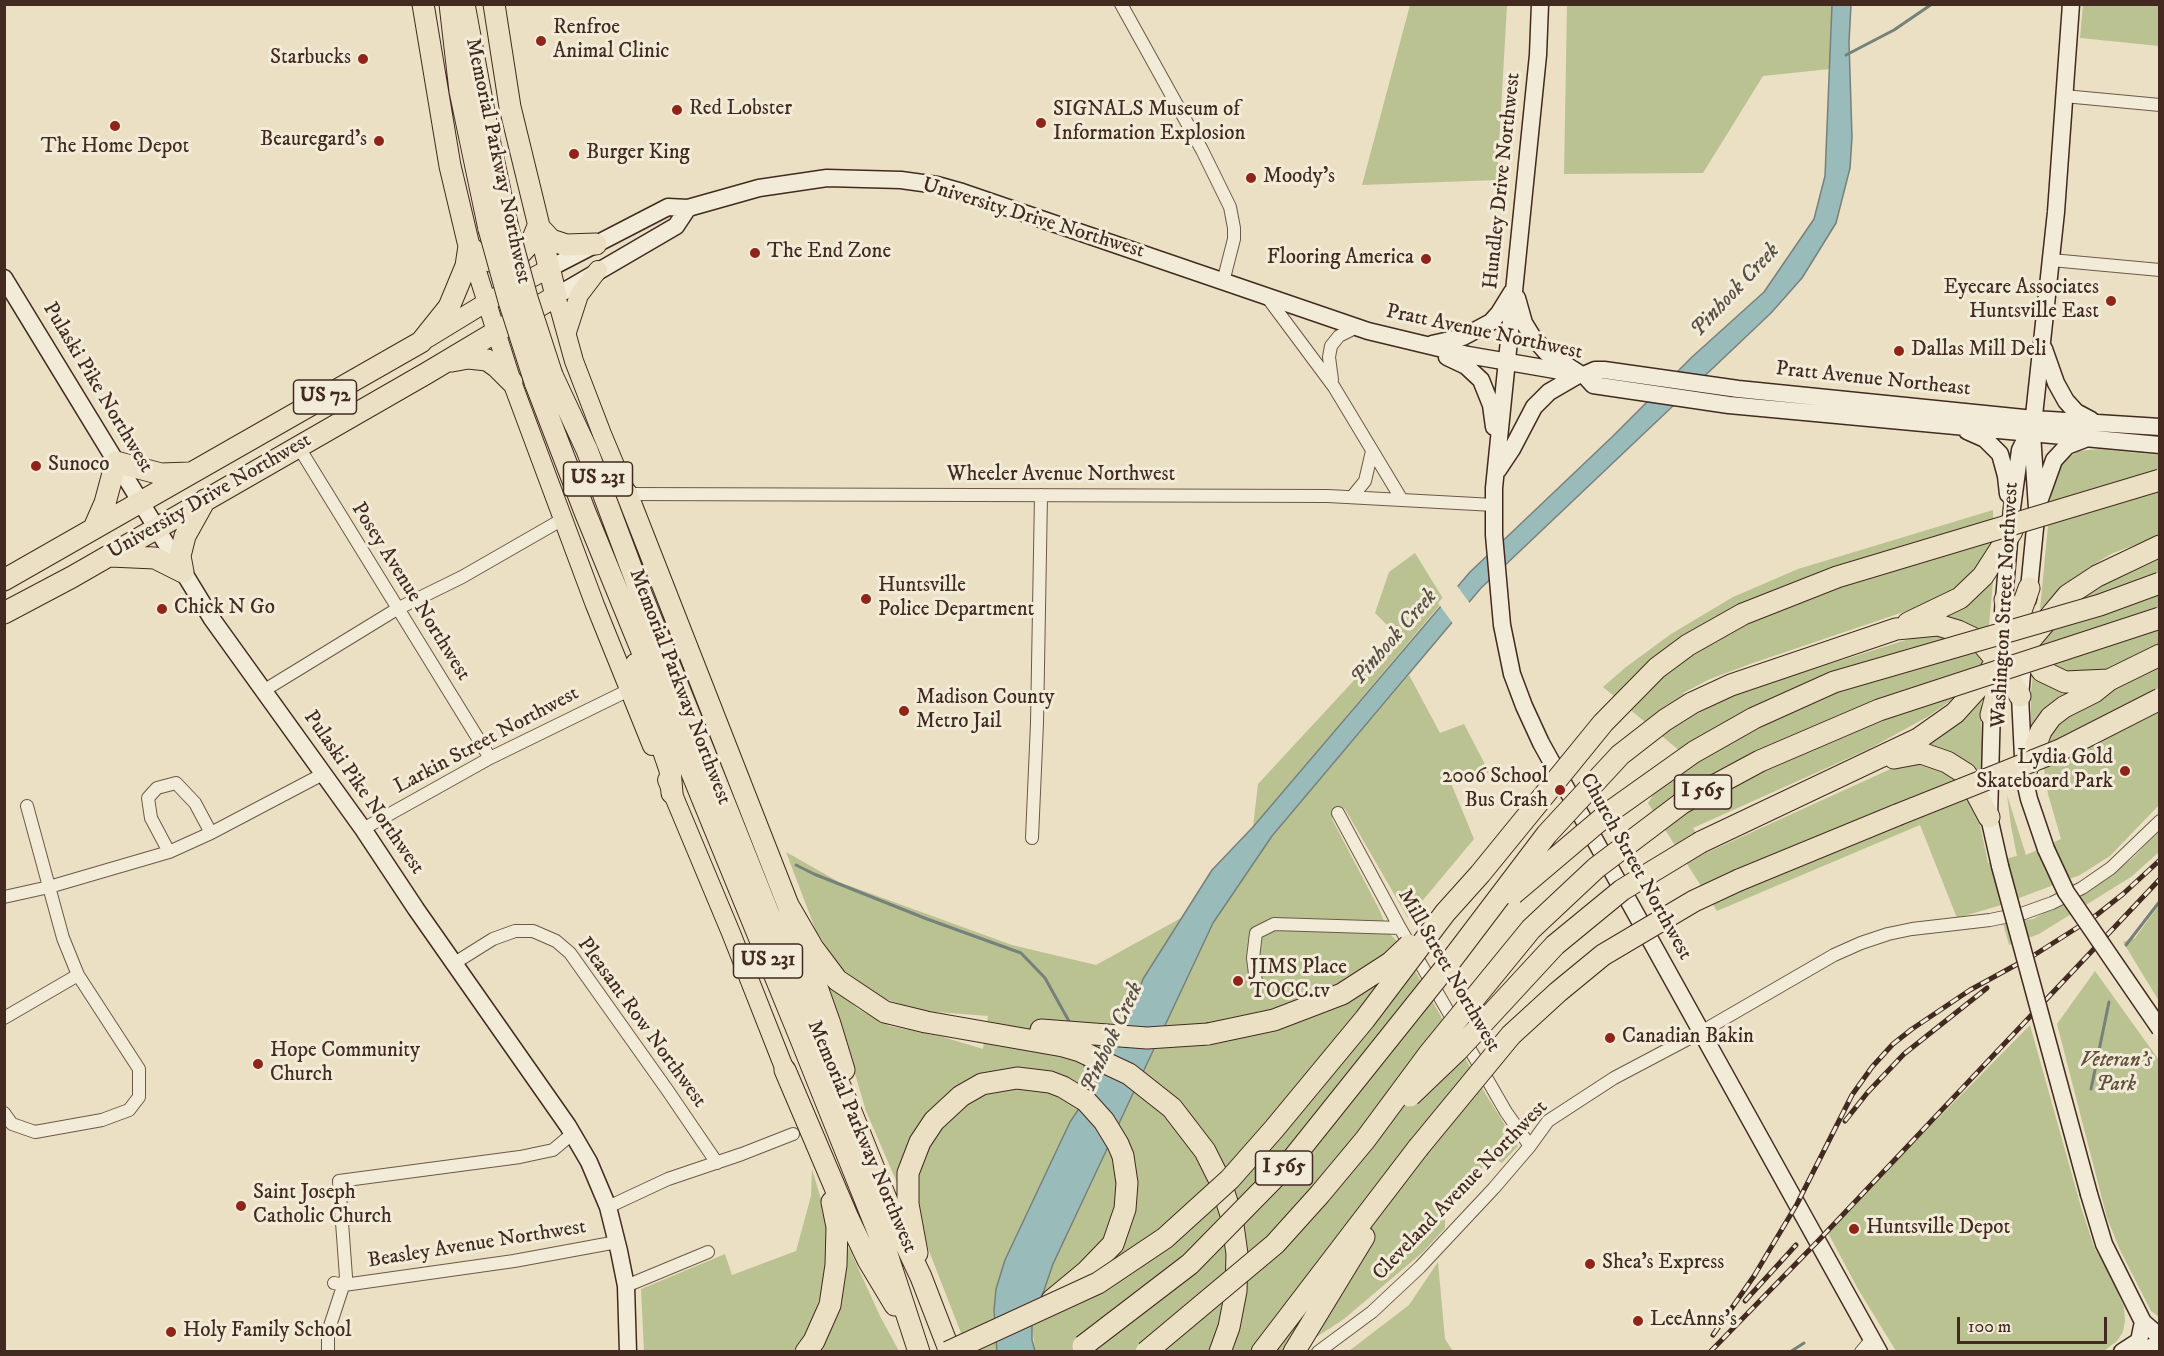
<!DOCTYPE html>
<html>
<head>
<meta charset="utf-8">
<style>
  body { margin:0 }
  #map { position:relative; width:2164px; height:1356px; overflow:hidden; background:#ebe0c3; font-family:"IM FELL DW Pica",serif }
  canvas { display:block }
  .frame { position:absolute; inset:0; border:6px solid #422a20; pointer-events:none }
  .scale { position:absolute; left:1957px; top:1317px; width:150px; height:27px; box-sizing:border-box; border:3px solid #422a20; border-top:0; padding-left:8px; font-size:18px; line-height:21px; white-space:nowrap; color:#422a20; -webkit-text-stroke:4px #f2ebd8; paint-order:stroke }
</style>
</head>
<body>
<div id="map">
<canvas width="2164" height="1356"></canvas>
<div class="frame"></div>
<div class="scale">100 m</div>
</div>
<script>
const context = document.querySelector('canvas').getContext('2d');
context.lineJoin = 'round';
function fillPath(path, color) { context.fillStyle = color; context.fill(path, 'evenodd'); }
const poly = rows => new Path2D(rows.map(r => 'M' + r).join(''));
function strokePath(path, color, width, dash) { context.strokeStyle = color; context.lineWidth = width; context.lineCap = dash ? 'butt' : 'round'; context.setLineDash(dash || []); context.stroke(path); }
function label(font, color, halo, rows, align = 'center') {
  context.font = font + ' "IM FELL DW Pica",serif'; context.lineWidth = 6; context.setLineDash([]); context.textBaseline = 'middle'; context.strokeStyle = halo; context.fillStyle = color; for (const [text, x, y, turn = 0] of rows) {
    context.save(); context.translate(x, y); context.rotate((+turn || 0) * Math.PI / 180); context.textAlign = isNaN(turn) ? turn : align; if (halo) context.strokeText(text, 0, 0); context.fillText(text, 0, 0); context.restore();
  }
}
fillPath(poly([
  [1410,5,1507,5,1497,180,1362,185],
  [1567,5,1832,5,1830,69,1763,76,1703,173,1564,174],
  [2083,5,2159,5,2159,46,2080,38],
  [2098,449,2159,455,2159,536,2113,553,2096,563,2056,594,2040,609,2052,484,2057,471,2066,459,2079,451],
  [1993,510,1994,542,1979,566,1958,587,1939,600,1753,663,1710,679,1683,693,1697,714,1734,694,1925,634,1954,636,1985,656,1985,664,1953,699,1929,716,1869,749,1693,828,1706,853,1895,767,1919,761,1943,767,1959,781,1979,820,1988,863,2017,856,2011,826,2007,795,2026,855,2061,839,2048,794,2044,769,2046,741,2056,723,2070,710,2159,664,2159,805,2110,856,2080,875,1998,906,1957,918,1920,825,1717,911,1648,803,1681,752,1603,687,1626,667,1671,634,1733,597,1798,569],
  [1415,553,1444,600,1253,827,1258,784,1370,663,1394,632,1375,613,1389,572],
  [2159,554,2159,644,2107,670,2065,673,2050,667,2036,642,2080,595],
  [1994,571,1988,636,1958,620,1934,616],
  [2033,674,2086,688,2031,732,2031,692],
  [1409,675,1440,733,1464,724,1489,772,1476,780,1446,771,1474,839,1408,918,1345,809,1335,808,1332,819,1379,909,1389,933,1399,943,1485,1093,1518,1146,1502,1163,1491,1157,1445,1213,1445,1228,1423,1252,1344,1319,1295,1351,1035,1351,1032,1325,1053,1264,1213,923,1272,836],
  [1982,693,1981,718,1984,792,1921,748],
  [2159,829,2159,852,2131,877,2039,934,2009,945,2003,923,2033,919,2104,880,2134,857],
  [786,852,839,882,1012,945,1096,965,1181,918,1143,979,1126,1022,1098,1080,1070,1122,1005,1260,996,1289,994,1310,997,1351,968,1351,922,1233,915,1198,915,1175,923,1151,970,1082,898,1185,866,1111,828,983,858,1009,890,1026,943,1037,983,1049,988,1016,924,1011,881,998,842,969,816,931],
  [2159,905,2159,1001,2123,942,2135,938],
  [2095,971,2159,1060,2159,1317,2151,1311,2120,1250,2107,1218,2057,1024],
  [2030,1025,2081,1207,2094,1247,2109,1273,2124,1307,2125,1321,2123,1332,2117,1341,2104,1351,1896,1351,1858,1289,1827,1231],
  [812,1169,827,1219,829,1252,824,1284,816,1309,803,1341,794,1351,644,1351,641,1289,725,1254,732,1275,796,1251,811,1196],
  [849,1248,880,1316,899,1351,813,1352,844,1252],
  [1438,1262,1445,1339,1453,1351,1349,1351,1409,1305]
]), '#bac292');
const water = poly([
  [1832,5,1851,5,1849,42,1852,137,1850,168,1836,223,1802,278,1771,313,1481,588,1272,836,1213,923,1053,1264,1032,1325,1032,1340,1035,1351,997,1352,994,1310,996,1289,1005,1260,1070,1122,1098,1080,1126,1022,1143,979,1212,870,1253,827,1470,572,1612,437,1692,357,1764,292,1814,219,1825,176,1832,5]
]);
fillPath(water, '#99bbba');
strokePath(water, '#76817c', 1.5);
fillPath(poly([
  [1455,583,1471,605,1454,625,1438,603]
]), '#ebe0c3');
strokePath(poly([
  [1846,55,1894,30,1932,4],
  [796,865,814,874,927,919,1021,953,1045,978,1070,1023],
  [2126,945,2160,901],
  [1084,1063,1091,1091],
  [2091,1089,2109,1002],
  [1790,1352,1804,1343]
]), '#76817c', 3);
const street = poly([
  [1121,4,1202,150,1230,207,1234,228,1234,239,1223,282],
  [2064,96,2160,105],
  [2051,260,2160,270],
  [1267,297,1334,387,1402,500],
  [1332,380,1329,357,1331,346,1339,336,1357,327],
  [298,446,490,758],
  [627,494,1328,496,1494,505],
  [1352,497,1365,481,1372,451],
  [263,691,397,609,462,577,563,519],
  [1338,813,1400,928,1506,1112,1530,1146],
  [363,829,490,758,629,690],
  [1032,838,1037,723,1041,495],
  [169,852,151,818,148,798,157,788,176,783,195,803,211,833],
  [4,897,49,887,169,852,211,833,323,774],
  [453,964,493,939,515,931,533,931,556,941,570,953,668,1091,717,1163],
  [1256,982,1253,958,1256,933,1274,924,1400,928],
  [4,1018,78,975],
  [4,1113,12,1124,35,1132,102,1120,129,1110,139,1097,139,1069,78,975,63,938,27,806],
  [608,1207,668,1179,742,1154,793,1134],
  [334,1283,344,1285,514,1261,617,1242],
  [626,1286,708,1252],
  [328,1352,328,1332,346,1277,339,1181,520,1157,553,1150,572,1134],
  [1318,1352,1372,1312,1420,1267,1494,1188,1530,1146,1548,1121,1614,1078,1701,1032,1834,955,1861,943,1888,934,1912,929,1990,920,2024,913,2052,903,2082,888,2111,868,2160,821],
  [1861,1352,1872,1339]
]);
const secondary = poly([
  [1540,4,1538,55,1494,488,1494,535,1502,625,1512,674,1524,706,1541,743,1879,1352],
  [550,268,668,207,688,208,759,188,827,178,901,180,937,185,962,192,1368,331,1468,355,1584,375,1593,385,1729,405,2160,445],
  [4,278,212,619,363,829,416,909,568,1126,589,1162,608,1207,619,1251,626,1286,628,1352],
  [556,296,676,226,688,208],
  [1432,344,1463,337,1491,322,1499,313,1512,292],
  [2044,349,2056,383,2066,401,2076,412,2091,420],
  [1447,357,1466,366,1481,380,1491,405,1494,427],
  [1584,375,1595,370,1604,370,1738,389,2034,419,2160,427],
  [1967,431,1985,439,2000,454,2006,476,2008,494],
  [1498,470,1512,449,1534,407,1549,392,1580,374,1546,352,1532,336,1524,323,1517,298],
  [2040,499,2054,460,2067,446,2085,439],
  [2028,599,2037,508,2032,434,2056,212,2071,4],
  [2003,611,2012,508,2020,450,2024,442,2032,434],
  [2024,652,2020,696,2024,777,2029,799,2046,849],
  [1992,705,1989,817,2000,866],
  [2089,1194,2104,1244,2143,1322,2160,1337],
  [2122,1352,2139,1341,2143,1322],
  [2143,1352,2160,1342]
]);
const primary = poly([
  [469,246,512,382,595,605,652,746],
  [556,296,574,361,602,434,627,494],
  [567,332,579,295,598,270],
  [428,338,487,302,550,268],
  [667,780,731,933,785,1070]
]);
const highway = poly([
  [450,4,460,91,489,229],
  [464,4,490,144,507,224],
  [538,226,551,240,566,245,596,244],
  [469,246,481,257,490,261,512,257,521,253,532,241,538,226],
  [452,361,468,358,487,360,497,367,512,382],
  [552,375,587,450,638,586,811,1020,850,1109,897,1226,921,1277,950,1352],
  [535,382,585,512,800,1037,887,1254,919,1352],
  [627,494,788,905,830,1024,844,1070],
  [94,528,105,503,116,462,161,474,189,473],
  [110,556,155,558,183,572],
  [183,572,180,556,185,536,205,500],
  [4,580,421,342,449,307,466,266,469,246,450,166,423,4],
  [2005,600,2009,618,2042,671,2065,682,2109,680],
  [4,613,72,577,427,373,556,296,510,107,494,4],
  [1908,623,1960,598,1983,576,2012,531],
  [636,664,643,691,670,770,672,793],
  [1692,703,1731,685,1896,629,1938,625,1958,631,1981,642,2006,672,2020,696],
  [1991,715,1997,692,2011,663,2068,595,2097,576,2160,546],
  [1894,758,1921,753,1947,762,1966,774,1989,817],
  [2024,777,2041,731,2051,717,2064,707,2094,692,2109,680,2160,655],
  [1701,842,1918,739,1955,713,1984,681,1997,659,2015,628,2029,588],
  [1739,880,1897,815],
  [788,905,813,948,837,980,885,1012,926,1022,1063,1046,1080,1051,1129,1074,1172,1108,1205,1151,1221,1183,1232,1218,1237,1254,1236,1291,1229,1327,1220,1352],
  [1041,1030,1147,1038,1208,1034],
  [785,1070,848,1218,868,1260,895,1305],
  [917,1253,908,1204,908,1173,920,1142,934,1121,961,1096,982,1084,1017,1078,1050,1082,1063,1087,1086,1101,1104,1121,1118,1144,1123,1156,1127,1183,1125,1209,1113,1244,1087,1271,1052,1300],
  [806,1352,814,1341,830,1305,836,1265,837,1227,832,1202],
  [1262,1352,1418,1148],
  [1294,1352,1364,1237]
]);
strokePath(street, '#6c5849', 14);
strokePath(secondary, '#422a20', 19);
strokePath(primary, '#422a20', 20);
strokePath(highway, '#422a20', 23);
strokePath(street, '#f2ebd8', 12);
strokePath(secondary, '#f2ebd8', 16);
strokePath(primary, '#ebe0c3', 18);
strokePath(highway, '#ebe0c3', 21);
const rail = poly([
  [2028,959,2094,917,2123,894,2160,860],
  [1845,1121,1868,1092,1904,1054,1987,988],
  [1745,1301,1796,1245],
  [1713,1335,1754,1276,1797,1204,1852,1095,1872,1067,1893,1044,1912,1029,1970,990,2034,955],
  [1710,1352,1818,1241,2160,879]
]);
strokePath(rail, '#422a20', 5);
strokePath(rail, '#f2ebd8', 3, [9]);
const secondaryBridge = poly([
  [2046,849,2066,892,2160,1029],
  [2000,866,2089,1194]
]);
const highwayBridge = poly([
  [507,224,527,298,552,375],
  [489,229,509,301,535,382],
  [1897,815,2060,750,2160,699],
  [1513,894,1611,811,1694,752,1754,718,1834,682,2100,605,2160,583],
  [1208,1034,1274,1020,1342,994,1390,963,1409,945],
  [1410,1096,1457,1051,1555,945,1622,890,1701,842],
  [1418,1148,1511,1035,1558,992,1603,955,1694,901,1739,880],
  [1083,1346,1190,1264,1290,1162,1453,958,1547,834,1620,755,1665,720,1692,703],
  [948,1352,1098,1283,1165,1238,1230,1179,1274,1129,1365,1019,1445,913,1480,874,1603,723,1657,668,1688,645,1743,614,1837,577,2160,480],
  [1146,1352,1275,1244,1320,1194,1365,1140,1428,1055,1531,929,1596,868,1682,803,1760,761,1879,710,2160,618]
]);
strokePath(secondaryBridge, '#422a20', 19, []);
strokePath(highwayBridge, '#422a20', 23, []);
strokePath(secondaryBridge, '#f2ebd8', 16);
strokePath(highwayBridge, '#ebe0c3', 21);
for (const [x, y, r, color] of [
  [541,41,6,"#8f2418"],
  [363,59,6,"#8f2418"],
  [677,110,6,"#8f2418"],
  [1041,123,6,"#8f2418"],
  [115,126,6,"#8f2418"],
  [379,141,6,"#8f2418"],
  [574,154,6,"#8f2418"],
  [1251,178,6,"#8f2418"],
  [755,253,6,"#8f2418"],
  [1426,259,6,"#8f2418"],
  [2111,301,6,"#8f2418"],
  [1899,351,6,"#8f2418"],
  [36,466,6,"#8f2418"],
  [866,599,6,"#8f2418"],
  [162,609,6,"#8f2418"],
  [904,711,6,"#8f2418"],
  [2125,771,6,"#8f2418"],
  [1560,790,6,"#8f2418"],
  [1238,981,6,"#8f2418"],
  [1610,1038,6,"#8f2418"],
  [258,1064,6,"#8f2418"],
  [241,1206,6,"#8f2418"],
  [1854,1229,6,"#8f2418"],
  [1590,1264,6,"#8f2418"],
  [1638,1321,6,"#8f2418"],
  [171,1332,6,"#8f2418"]
]) { const dot = new Path2D(); dot.arc(x, y, r, 0, 2 * Math.PI); context.fillStyle = color; context.fill(dot); strokePath(dot, '#f2ebd8', 2); }
for (const [x, y, w] of [
  [325,397,63],
  [598,479,69],
  [1703,792,57],
  [768,961,69],
  [1284,1168,57]
]) { const box = new Path2D(); box.roundRect(x - w / 2, y - 17, w, 34, 4.5); context.fillStyle = '#f2ebd8'; context.fill(box); strokePath(box, '#422a20', 1.5); }
label('bold 20px', '#422a20', null, [
  ["US 72",325,397],
  ["US 231",598,479],
  ["I 565",1703,792],
  ["US 231",768,961],
  ["I 565",1284,1168]
]);
label('21px', '#422a20', '#f2ebd8', [
  ["Renfroe",553,29],
  ["Animal Clinic",553,53],
  ["Starbucks",351,59,"right"],
  ["Red Lobster",689,110],
  ["SIGNALS Museum of",1053,111],
  ["Information Explosion",1053,135],
  ["Beauregard's",367,141,"right"],
  ["The Home Depot",115,148,"center"],
  ["Burger King",586,154],
  ["Moody's",1263,178],
  ["The End Zone",767,253],
  ["Flooring America",1414,259,"right"],
  ["Eyecare Associates",2099,289,"right"],
  ["Huntsville East",2099,313,"right"],
  ["Dallas Mill Deli",1911,351],
  ["Sunoco",48,466],
  ["Huntsville",878,587],
  ["Police Department",878,611],
  ["Chick N Go",174,609],
  ["Madison County",916,699],
  ["Metro Jail",916,723],
  ["Lydia Gold",2113,759,"right"],
  ["Skateboard Park",2113,783,"right"],
  ["2006 School",1548,778,"right"],
  ["Bus Crash",1548,802,"right"],
  ["JIMS Place",1250,969],
  ["TOCC.tv",1250,993],
  ["Canadian Bakin",1622,1038],
  ["Hope Community",270,1052],
  ["Church",270,1076],
  ["Saint Joseph",253,1194],
  ["Catholic Church",253,1218],
  ["Huntsville Depot",1866,1229],
  ["Shea's Express",1602,1264],
  ["LeeAnns's",1650,1321],
  ["Holy Family School",183,1332]
], 'left');
label('21px', '#422a20', '#f2ebd8', [
  ["Memorial Parkway Northwest",497,161,78],
  ["Hundley Drive Northwest",1503,181,-84],
  ["University Drive Northwest",1033,219,17],
  ["Pratt Avenue Northwest",1484,333,12],
  ["Pratt Avenue Northeast",1873,380,6],
  ["Pulaski Pike Northwest",97,388,59],
  ["Wheeler Avenue Northwest",1061,476],
  ["University Drive Northwest",210,497,-30],
  ["Posey Avenue Northwest",410,592,58],
  ["Washington Street Northwest",2006,605,-87],
  ["Memorial Parkway Northwest",679,687,69],
  ["Larkin Street Northwest",487,741,-28],
  ["Pulaski Pike Northwest",363,793,55],
  ["Church Street Northwest",1635,867,61],
  ["Mill Street Northwest",1448,971,60],
  ["Pleasant Row Northwest",641,1023,54],
  ["Memorial Parkway Northwest",861,1137,67],
  ["Cleveland Avenue Northwest",1461,1191,-46],
  ["Beasley Avenue Northwest",477,1245,-9]
]);
label('italic 21px', '#60503c', '#f2ebd8', [
  ["Veteran's",2116,1062],
  ["Park",2116,1086]
]);
label('italic 22px', '#584e46', '#f2ebd8', [
  ["Pinhook Creek",1736,291,-47],
  ["Pinhook Creek",1395,638,-49],
  ["Pinhook Creek",1113,1038,-65]
]);
</script>
</body>
</html>
